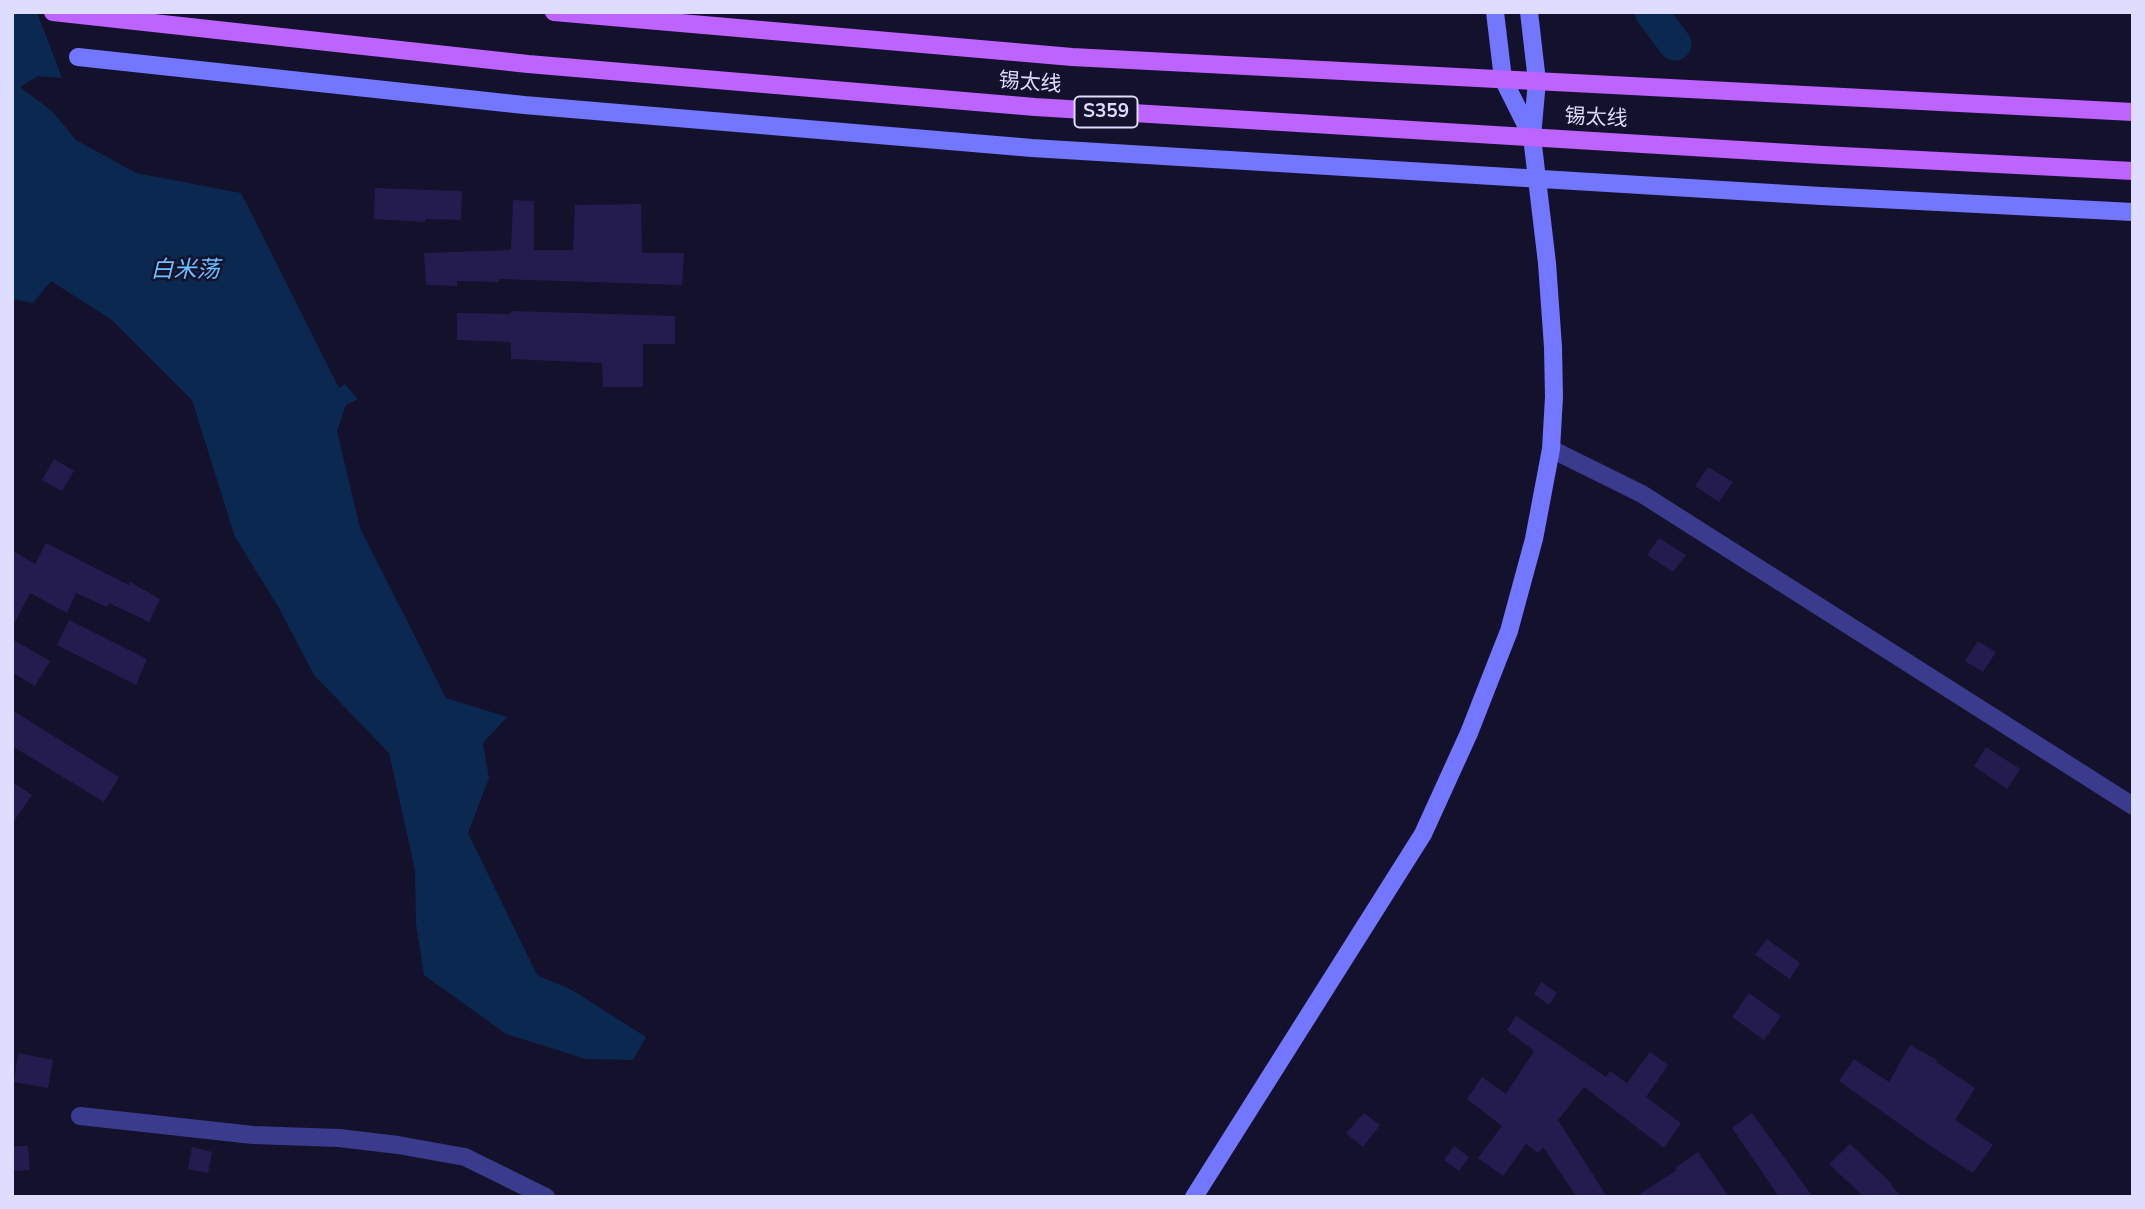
<!DOCTYPE html>
<html>
<head>
<meta charset="utf-8">
<style>
  body { margin:0 }
  #map { position:relative; width:2145px; height:1209px; overflow:hidden; background:#14112c; font-family:"Nunito Sans",sans-serif }
  canvas { display:block }
  .frame { position:absolute; inset:0; border:14px solid #dedcff; pointer-events:none }
</style>
</head>
<body>
<div id="map">
<canvas width="2145" height="1209"></canvas>
<div class="frame"></div>
</div>
<script>
const context = document.querySelector('canvas').getContext('2d');
context.lineJoin = 'round';
function fillPath(path, color) { context.fillStyle = color; context.fill(path, 'evenodd'); }
const poly = rows => new Path2D(rows.map(r => 'M' + r).join(''));
function strokePath(path, color, width, dash) { context.strokeStyle = color; context.lineWidth = width; context.lineCap = dash ? 'butt' : 'round'; context.setLineDash(dash || []); context.stroke(path); }
function label(font, color, halo, rows, align = 'center') {
  context.font = font + ' "Nunito Sans","Noto Sans SC",sans-serif'; context.lineWidth = 5; context.setLineDash([]); context.textBaseline = 'middle'; context.strokeStyle = halo; context.fillStyle = color; for (const [text, x, y, turn = 0] of rows) {
    context.save(); context.translate(x, y); context.rotate((+turn || 0) * Math.PI / 180); context.textAlign = isNaN(turn) ? turn : align; if (halo) context.strokeText(text, 0, 0); context.fillText(text, 0, 0); context.restore();
  }
}
fillPath(poly([
  [12,12,37,12,62,78,38,76,20,87,53,112,76,140,136,173,241,193,339,388,345,384,358,399,346,405,337,431,360,528,446,698,507,717,483,743,489,778,468,833,537,975,572,990,646,1037,633,1060,586,1059,506,1034,424,975,416,924,415,870,389,753,314,675,279,608,235,537,192,400,112,320,51,281,33,303,12,299]
]), '#0b2850');
strokePath(poly([
  [1651,12,1675,44]
]), '#0b2850', 33);
fillPath(poly([
  [375,188,462,191,461,220,425,219,425,222,374,219],
  [513,200,534,201,534,250,573,250,575,205,641,204,642,253,684,253,682,285,499,279,499,282,457,281,457,286,426,285,424,253,511,250],
  [511,311,675,316,675,344,643,344,643,387,603,387,602,363,511,359,511,342,457,340,457,313,511,314],
  [54,459,74,471,62,491,42,480],
  [1708,467,1733,482,1719,502,1695,486],
  [1659,538,1686,555,1673,572,1647,555],
  [46,543,129,585,130,582,160,599,149,622,109,603,107,607,76,593,67,613,30,593,12,628,12,550,35,564],
  [69,620,147,659,136,685,57,645],
  [12,639,50,661,35,686,12,672],
  [1978,641,1996,652,1983,672,1965,661],
  [12,710,119,777,104,802,12,746],
  [1986,747,2020,769,2007,789,1974,766],
  [12,782,32,795,12,824],
  [1767,939,1800,963,1790,979,1755,955],
  [1541,982,1557,993,1549,1005,1534,994],
  [1749,993,1781,1016,1764,1040,1732,1017],
  [1516,1016,1606,1077,1610,1071,1627,1083,1650,1052,1668,1065,1646,1097,1681,1123,1664,1148,1584,1087,1558,1120,1607,1197,1577,1197,1543,1147,1538,1153,1526,1144,1503,1176,1478,1158,1502,1126,1467,1099,1482,1077,1506,1094,1534,1051,1507,1030],
  [1910,1045,1937,1060,1936,1062,1975,1088,1955,1120,1993,1145,1973,1173,1932,1147,1839,1081,1854,1059,1889,1082],
  [18,1053,53,1060,48,1088,14,1082],
  [1364,1113,1380,1125,1363,1147,1346,1133],
  [1752,1113,1813,1197,1779,1197,1732,1128],
  [1850,1144,1892,1184,1891,1185,1902,1197,1864,1197,1829,1164],
  [12,1146,28,1146,30,1170,12,1171],
  [1454,1146,1469,1157,1459,1171,1444,1160],
  [192,1147,212,1152,208,1173,188,1169],
  [1698,1152,1729,1197,1635,1197,1677,1170,1675,1168]
]), '#241c4e');
strokePath(poly([
  [1551,449,1642,494,2133,806],
  [80,1116,253,1135,339,1138,398,1145,465,1157,546,1197]
]), '#3a3b8c', 18);
strokePath(poly([
  [1495,12,1503,79,1532,137,1537,81,1529,12],
  [78,57,524,105,1032,148,1821,196,2133,212],
  [1194,1197,1423,834,1469,733,1509,631,1534,539,1551,449,1554,397,1553,347,1547,263,1532,137]
]), '#7376ff', 18);
strokePath(poly([
  [53,12,528,64,1035,107,1823,155,2133,171],
  [554,12,1072,57,2133,112]
]), '#bd63ff', 18);
for (const [x, y, w] of [
  [1106,112,63]
]) { const box = new Path2D(); box.roundRect(x - w / 2, y - 15.5, w, 31, 5); context.fillStyle = '#14112c'; context.fill(box); strokePath(box, '#dedcff', 2); }
label('bold 19px', '#dedcff', null, [
  ["S359",1106,112]
]);
label('21px', '#dedcff', '#14112c', [
  ["锡太线",1030,84,4],
  ["锡太线",1596,119,3]
]);
label('italic 23px', '#6ac1ff', '#14112c', [
  ["白米荡",185,271]
]);
</script>
</body>
</html>
